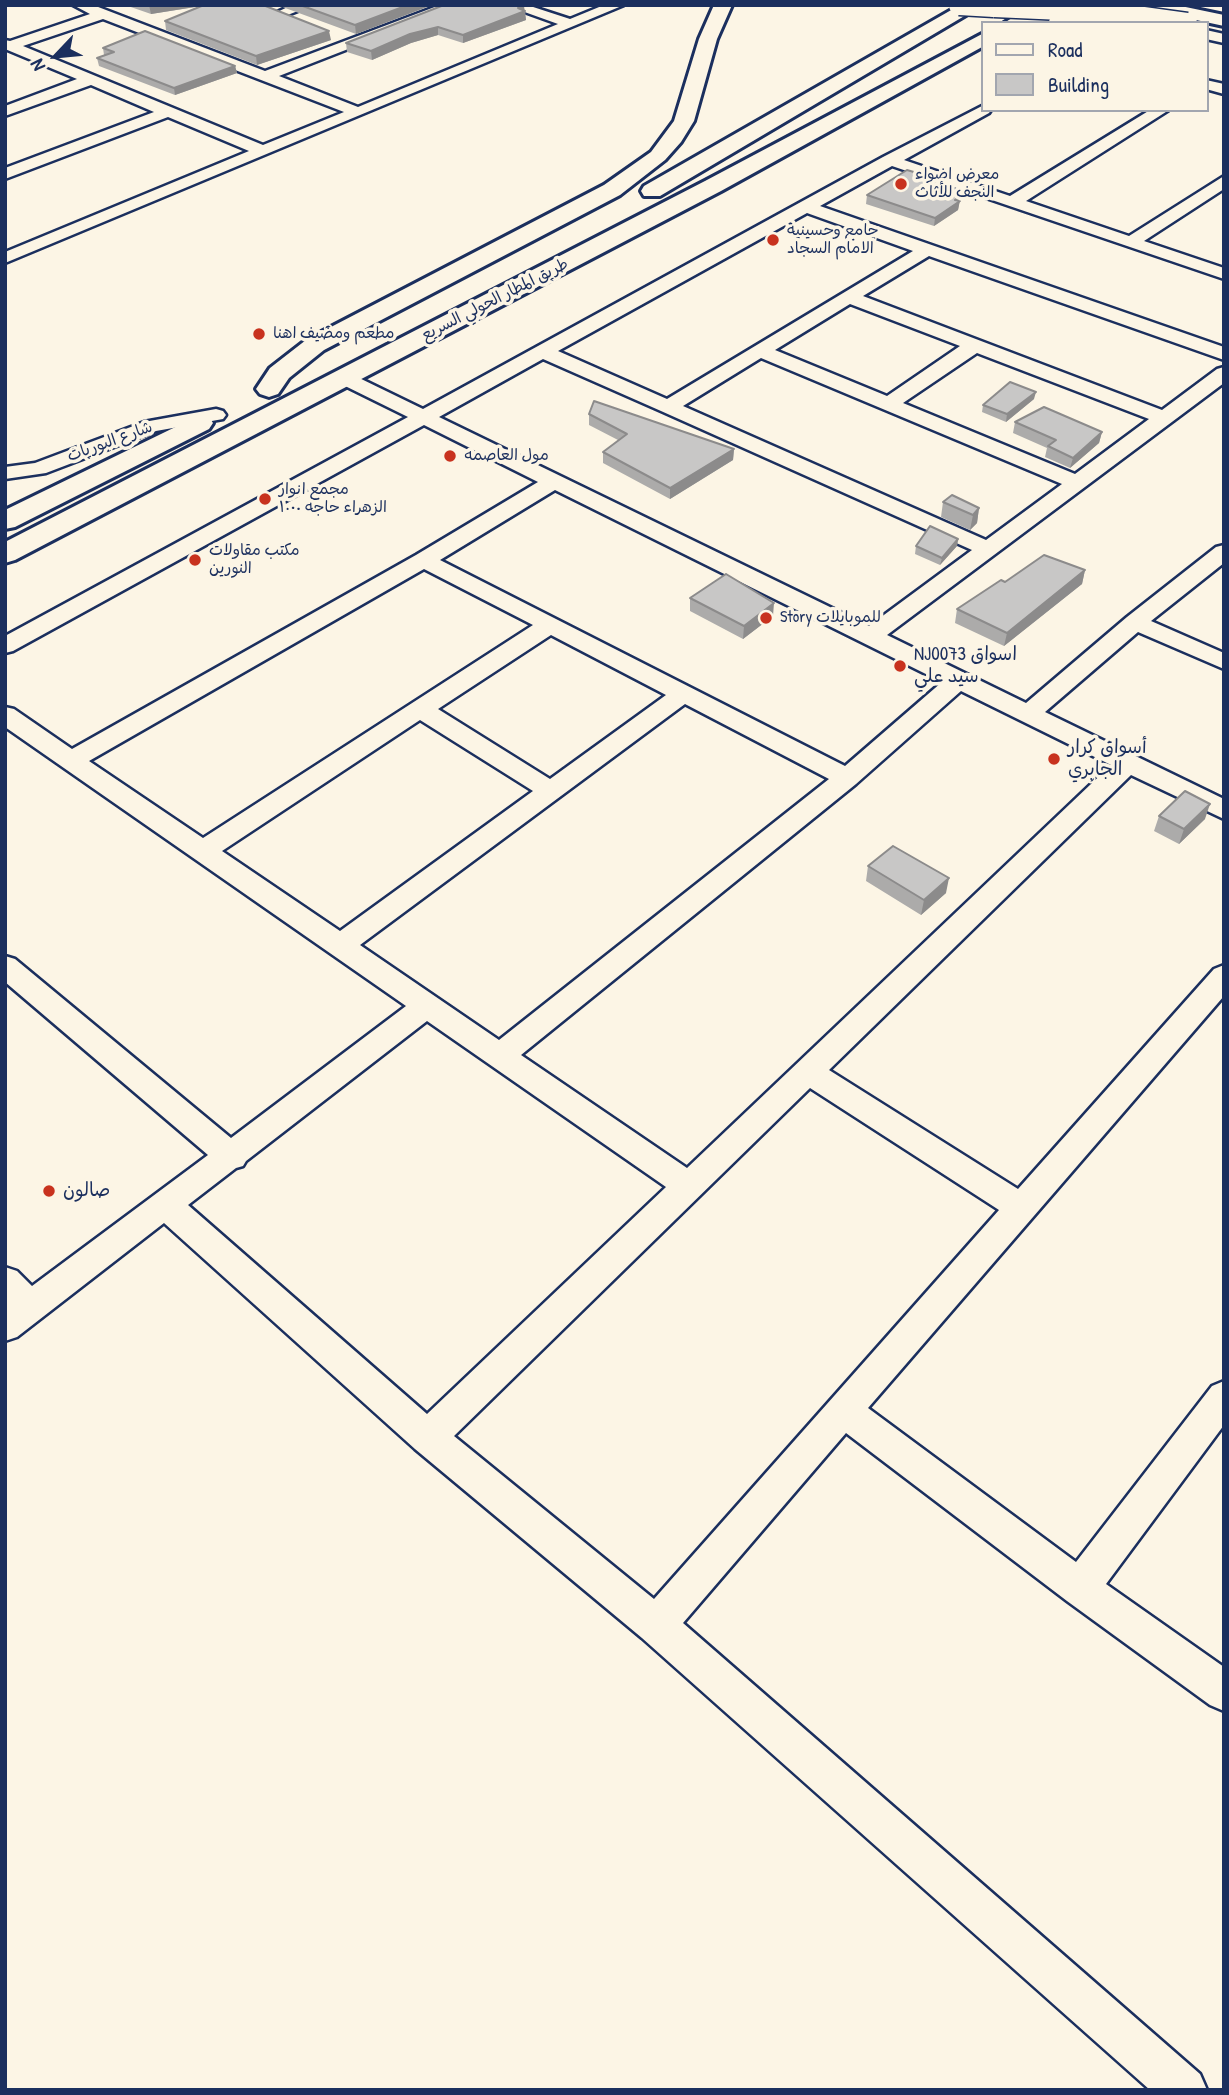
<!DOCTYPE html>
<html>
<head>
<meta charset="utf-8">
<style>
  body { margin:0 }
  #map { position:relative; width:1229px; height:2095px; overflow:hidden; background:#fcf5e5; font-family:"Patrick Hand",sans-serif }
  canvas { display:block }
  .frame { position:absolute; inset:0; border:7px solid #1b2f5e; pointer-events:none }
  .legend { position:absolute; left:981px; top:21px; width:228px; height:91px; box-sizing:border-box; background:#fcf5e5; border:2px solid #a2a6af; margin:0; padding:9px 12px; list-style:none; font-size:21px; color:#1b2f5e }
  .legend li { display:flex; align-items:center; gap:14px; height:35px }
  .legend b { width:35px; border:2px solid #a2a6af }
  .north { position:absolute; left:21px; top:21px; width:70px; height:70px; -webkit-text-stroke:5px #fcf5e5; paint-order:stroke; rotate:244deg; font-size:19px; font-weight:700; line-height:28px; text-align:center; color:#1b2f5e }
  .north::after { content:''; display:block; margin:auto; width:24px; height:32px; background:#1b2f5e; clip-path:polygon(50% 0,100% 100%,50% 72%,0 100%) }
</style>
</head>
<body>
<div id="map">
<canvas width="1229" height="2095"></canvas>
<div class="frame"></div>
<ul class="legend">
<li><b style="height:9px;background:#fcf5e5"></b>Road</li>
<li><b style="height:19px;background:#c8c7c6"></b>Building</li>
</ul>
<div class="north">N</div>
</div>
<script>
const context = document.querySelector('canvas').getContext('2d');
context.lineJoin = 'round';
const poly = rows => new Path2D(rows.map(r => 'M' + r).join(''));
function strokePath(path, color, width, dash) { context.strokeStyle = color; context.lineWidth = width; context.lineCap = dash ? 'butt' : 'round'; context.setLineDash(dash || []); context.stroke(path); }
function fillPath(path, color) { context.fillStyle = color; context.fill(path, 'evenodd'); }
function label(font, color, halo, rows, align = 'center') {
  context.font = font + ' "Patrick Hand","Playpen Sans Arabic",sans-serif'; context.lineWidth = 7; context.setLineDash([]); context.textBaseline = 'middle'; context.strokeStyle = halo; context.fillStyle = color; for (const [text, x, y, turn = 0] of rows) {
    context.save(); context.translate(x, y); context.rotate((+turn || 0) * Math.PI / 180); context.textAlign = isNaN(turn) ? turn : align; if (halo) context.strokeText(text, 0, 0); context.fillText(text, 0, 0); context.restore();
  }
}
const minor = poly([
  [73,5,93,5,265,71,440,5,461,5,279,76,358,107,558,24,505,5,527,5,570,19,604,5,624,5,5,263,5,252,249,151,168,117,5,179,5,168,154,112,91,85,5,116,5,106,77,79,5,49,5,40,10,41,90,14,73,5],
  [103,19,344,112,263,145,23,46,103,19],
  [292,5,313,5,280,18,273,14,292,5],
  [1206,30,1224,34,1224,43,1206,39,1206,30],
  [1206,80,1224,84,1224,94,1206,89,1206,80],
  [982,106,982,110,991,110,989,113,904,160,1010,196,1150,110,1169,110,1026,201,1129,236,1224,176,1224,189,1144,241,1224,268,1224,279,892,166,820,206,1224,347,1224,360,929,256,863,296,1162,410,1217,369,1224,367,1224,383,887,635,1026,703,1127,617,1216,547,1224,545,1224,563,1151,621,1224,653,1224,669,1138,632,1045,712,1224,799,1224,819,1131,775,829,1070,1018,1189,1214,969,1224,965,1224,996,868,1408,1076,1562,1212,1386,1224,1381,1224,1425,1106,1584,1224,1667,1224,1711,1210,1705,1067,1601,846,1433,683,1623,1200,2074,1207,2090,1150,2090,642,1638,415,1449,164,1223,17,1337,5,1341,5,1267,17,1271,32,1286,208,1155,5,982,5,956,15,959,231,1138,406,1006,5,727,5,707,14,709,72,749,416,555,538,482,424,425,13,651,5,653,5,636,408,417,337,382,334,378,337,374,351,374,423,409,883,157,982,106],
  [807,213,913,251,667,399,558,351,807,213],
  [850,304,960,346,887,396,775,350,850,304],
  [977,353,1149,419,1075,474,903,403,977,353],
  [761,358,1062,484,986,540,683,406,761,358],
  [543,359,661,411,972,550,869,626,439,417,543,359],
  [555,490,942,682,845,766,440,560,555,490],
  [424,569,533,625,203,838,89,761,424,569],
  [551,635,666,695,550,779,438,709,551,635],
  [961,691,1111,765,687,1168,521,1055,856,784,961,691],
  [685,704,829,779,499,1040,360,945,685,704],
  [420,720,533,791,340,931,222,851,420,720],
  [427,1021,666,1187,427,1414,188,1205,236,1168,243,1166,246,1161,427,1021],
  [810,1088,999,1210,654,1599,454,1436,810,1088],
  [216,409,223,411,226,415,223,419,156,431,46,473,5,479,5,467,35,463,144,422,216,409]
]);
const major = poly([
  [1176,5,1224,15,1224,26,1173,15,1078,23,1024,23,1033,17,1103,9,1176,5]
]);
const highway = poly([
  [714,5,732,5,717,39,694,121,681,142,665,160,620,195,324,350,289,378,278,394,269,397,260,394,256,389,270,368,306,340,604,185,651,152,674,121,699,39,714,5],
  [960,5,983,5,660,196,644,196,641,191,644,186,960,5],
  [1033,5,1056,5,1027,23,1004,23,1033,5],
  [982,34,982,47,721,191,15,560,5,563,5,542,705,181,982,34],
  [200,415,209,417,213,423,209,429,15,527,5,529,5,510,200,415]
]);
strokePath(minor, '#1b2f5e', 5);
strokePath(major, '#1b2f5e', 6);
strokePath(highway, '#1b2f5e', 6);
fillPath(minor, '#fcf5e5');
fillPath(major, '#fcf5e5');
fillPath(highway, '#fcf5e5');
const majorBridge = poly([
  [994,7,1107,12,1187,23]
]);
const highwayBridge = poly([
  [959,5,994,7],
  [1059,23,1106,5]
]);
strokePath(majorBridge, '#1b2f5e', 23, []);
strokePath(highwayBridge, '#1b2f5e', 23, []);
strokePath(majorBridge, '#fcf5e5', 20);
strokePath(highwayBridge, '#fcf5e5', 20);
fillPath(poly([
  [125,5,263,5,331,40,257,65,166,30,165,21,202,6,151,14],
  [277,5,432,5,356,34],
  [524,10,525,11,526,20,463,43,438,35,411,43,372,60,347,52,346,43],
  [103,48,235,66,237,73,175,95,99,66,97,58,104,55],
  [941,180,940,189,961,195,958,210,934,226,866,204,867,195],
  [1034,399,1006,422,982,412,983,405],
  [589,414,734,449,733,460,670,499,603,463,603,452,618,440,589,425],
  [1015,422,1102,432,1099,443,1070,468,1045,457,1047,448,1013,433],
  [943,502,979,508,977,523,970,530,941,517],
  [958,539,957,546,940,565,915,554,916,546],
  [1085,570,1082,584,1004,646,955,623,957,609,1005,582],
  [690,598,773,616,743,639,690,611],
  [1159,816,1205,819,1179,844,1154,831],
  [868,866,946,893,921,915,866,881]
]), '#acabaa');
fillPath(poly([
  [149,5,207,5,151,14],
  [408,5,432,5,356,34,355,25],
  [524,6,526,20,463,43,463,35],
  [438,27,438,35,411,43,372,60,371,51,410,34],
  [329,31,331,40,257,65,256,56],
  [235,66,237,73,175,95,174,88],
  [941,180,940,189,933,186],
  [961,195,958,210,934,226,935,218,955,200],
  [1036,392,1034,399,1006,422,1007,414],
  [1102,432,1099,443,1070,468,1073,458],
  [734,449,733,460,670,499,670,488],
  [979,508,977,523,970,530,973,515],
  [958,539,957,546,940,565,942,558],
  [1085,570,1082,584,1004,646,1007,633],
  [774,603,773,616,743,639,744,626],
  [1210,804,1205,819,1179,844,1184,829],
  [949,878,946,893,921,915,924,900]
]), '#8c8b8b');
const building = poly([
  [204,5,263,5,329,31,256,56,165,21,204,5],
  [300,5,408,5,355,25,300,5],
  [444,5,522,5,524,6,518,8,525,11,463,35,438,27,410,34,371,51,346,43,444,5],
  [145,31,235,66,174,88,97,58,114,52,103,48,145,31],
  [907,170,941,180,933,186,961,195,955,200,960,201,935,218,867,195,907,170],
  [1010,382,1036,392,1007,414,983,405,1010,382],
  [594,401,734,449,670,488,603,452,627,434,589,414,594,401],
  [1044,407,1102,432,1073,458,1048,446,1056,440,1015,422,1044,407],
  [952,495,979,508,973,515,943,502,952,495],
  [930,526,958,539,942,558,916,546,930,526],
  [1044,555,1085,570,1007,633,957,609,1001,580,1005,582,1044,555],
  [726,574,774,603,744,626,690,598,726,574],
  [1185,791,1210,804,1184,829,1159,816,1185,791],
  [893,846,949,878,924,900,868,866,893,846]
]);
fillPath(building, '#c8c7c6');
strokePath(building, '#8c8b8b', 2);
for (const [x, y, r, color] of [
  [901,184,7,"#c8321e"],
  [773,240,7,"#c8321e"],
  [259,334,7,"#c8321e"],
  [450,456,7,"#c8321e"],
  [265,499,7,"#c8321e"],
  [195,560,7,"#c8321e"],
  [766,618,7,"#c8321e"],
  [900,666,7,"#c8321e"],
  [1054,759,7,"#c8321e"],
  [49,1191,7,"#c8321e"]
]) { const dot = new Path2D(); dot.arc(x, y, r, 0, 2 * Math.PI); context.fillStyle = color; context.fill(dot); strokePath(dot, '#fcf5e5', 2.5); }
label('16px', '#1b2f5e', '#fcf5e5', [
  ["معرض اضواء",915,175],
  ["النجف للأثاث",915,193],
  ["جامع وحسينية",787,231],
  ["الامام السجاد",787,249],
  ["مطعم ومضيف اهنا",273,334],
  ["مول العاصمه",464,456],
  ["مجمع انوار",279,490],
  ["الزهراء حاجه ١٠٠٠",279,508],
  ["مكتب مقاولات",209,551],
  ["النورين",209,569],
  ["Story للموبايلات",780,618]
], 'left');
label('16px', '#1b2f5e', '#fcf5e5', [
  ["طريق المطار الحولي السريع",495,300,-27],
  ["شارع البوريات",110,442,-20]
]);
label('19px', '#1b2f5e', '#fcf5e5', [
  ["NJ0073 اسواق",914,655],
  ["سيد علي",914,677],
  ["أسواق كرار",1068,748],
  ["الجابري",1068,770],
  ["صالون",63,1191]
], 'left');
</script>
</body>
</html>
